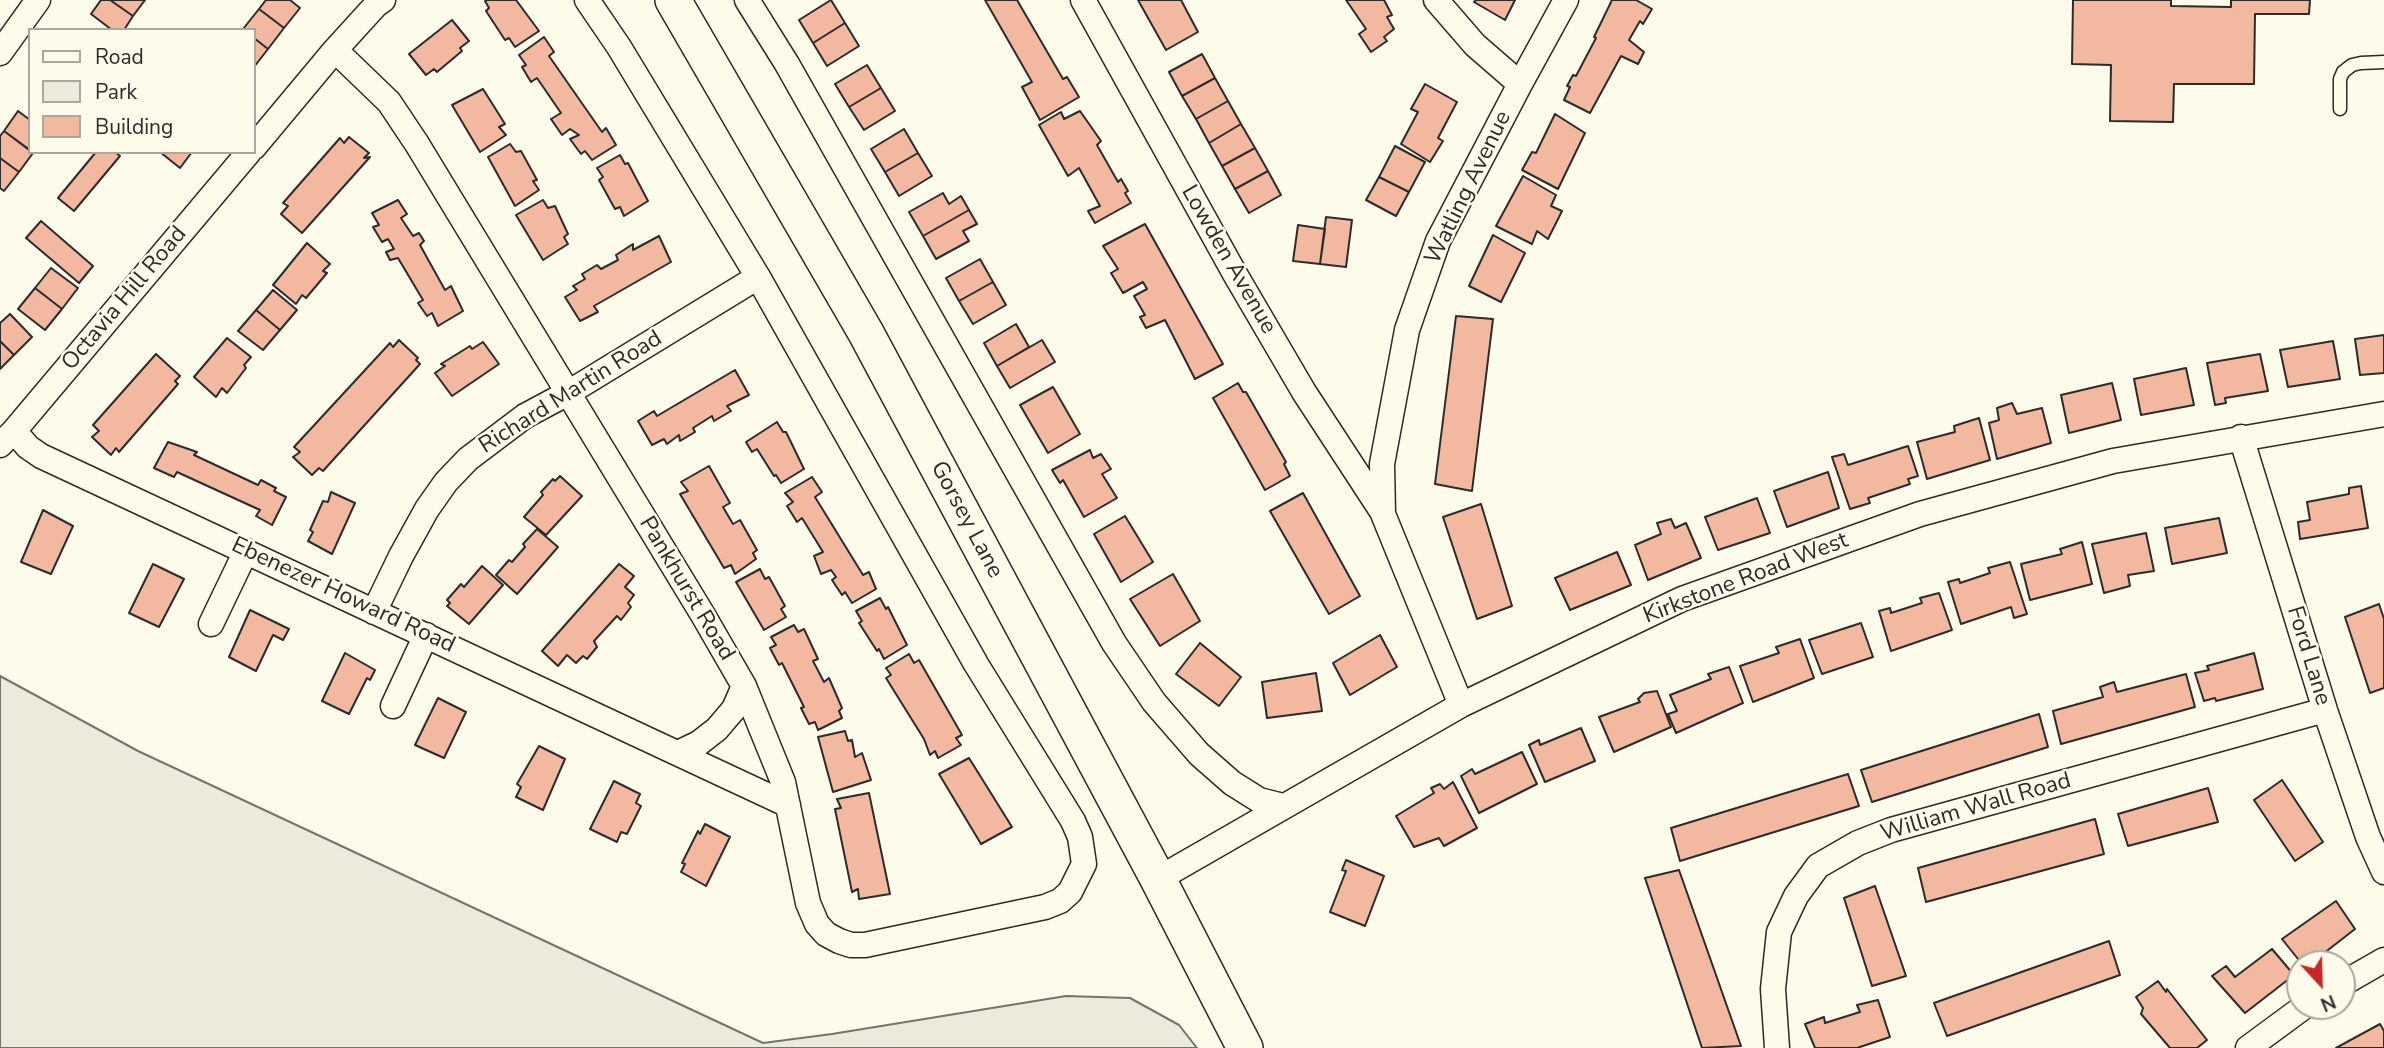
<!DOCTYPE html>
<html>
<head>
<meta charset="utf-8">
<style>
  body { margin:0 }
  #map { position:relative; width:2384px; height:1048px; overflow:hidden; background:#fdfbea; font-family:"Nunito Sans",sans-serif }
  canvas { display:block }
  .legend { position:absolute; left:28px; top:28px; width:228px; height:126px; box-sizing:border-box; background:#fdfbea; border:2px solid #a9a89e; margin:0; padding:9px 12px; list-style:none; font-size:21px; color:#2b2b2b }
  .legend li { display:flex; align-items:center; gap:14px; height:35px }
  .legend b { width:35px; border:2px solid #a9a89e }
  .north { position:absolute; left:2286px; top:950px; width:70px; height:70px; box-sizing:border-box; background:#fdfbea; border:2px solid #a9a89e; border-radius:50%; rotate:158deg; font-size:19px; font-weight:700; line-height:28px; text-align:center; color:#2b2b2b }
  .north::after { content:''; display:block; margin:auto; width:24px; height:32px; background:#c62828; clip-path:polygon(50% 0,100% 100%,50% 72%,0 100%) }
</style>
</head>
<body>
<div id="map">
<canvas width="2384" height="1048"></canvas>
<ul class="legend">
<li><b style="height:9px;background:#fdfbea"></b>Road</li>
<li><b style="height:19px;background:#ecebdb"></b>Park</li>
<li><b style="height:19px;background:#f2b8a0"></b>Building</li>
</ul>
<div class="north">N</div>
</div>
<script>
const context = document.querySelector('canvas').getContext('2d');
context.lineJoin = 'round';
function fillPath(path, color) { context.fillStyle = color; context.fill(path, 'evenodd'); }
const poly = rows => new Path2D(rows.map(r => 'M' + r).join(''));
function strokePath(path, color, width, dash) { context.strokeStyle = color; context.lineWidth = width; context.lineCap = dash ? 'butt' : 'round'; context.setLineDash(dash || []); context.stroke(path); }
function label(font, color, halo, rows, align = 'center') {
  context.font = font + ' "Nunito Sans",sans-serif'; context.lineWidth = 5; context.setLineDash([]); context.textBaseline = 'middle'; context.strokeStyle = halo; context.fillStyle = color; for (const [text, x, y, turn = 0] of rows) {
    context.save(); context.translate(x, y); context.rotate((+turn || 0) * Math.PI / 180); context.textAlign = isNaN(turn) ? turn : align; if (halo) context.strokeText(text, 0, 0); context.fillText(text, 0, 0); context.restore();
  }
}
const green = poly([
  [0,676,138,751,763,1043,832,1034,1066,996,1130,998,1179,1025,1197,1048,0,1048,0,676]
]);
fillPath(green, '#ecebdb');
strokePath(green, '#74746e', 2);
const building = poly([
  [101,0,110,0,133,16,124,30,112,30,91,14,101,0],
  [110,0,145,0,133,16,110,0],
  [266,0,290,0,300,8,284,28,259,9,266,0],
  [487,0,516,0,539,31,515,47,509,38,505,40,486,11,489,8,485,1,487,0],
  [831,0,845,23,813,43,799,20,831,0],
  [985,0,1017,0,1063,79,1067,77,1079,97,1040,120,1022,87,1032,82,985,0],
  [1138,0,1181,0,1198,32,1166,50,1138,0],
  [1346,0,1384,0,1392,15,1387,17,1394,29,1384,37,1387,41,1371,52,1359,34,1366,29,1346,0],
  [1476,0,1515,0,1505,20,1474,2,1476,0],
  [1612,0,1636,0,1652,9,1643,24,1640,21,1629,40,1644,52,1638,64,1621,56,1590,113,1564,100,1570,87,1567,86,1573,75,1576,76,1596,38,1594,37,1612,0],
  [2073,0,2171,0,2171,6,2231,7,2231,0,2310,0,2309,14,2255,14,2254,84,2174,84,2173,122,2110,121,2111,65,2072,64,2073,0],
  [259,9,284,28,268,49,254,38,254,30,243,29,259,9],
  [452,20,469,41,460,48,462,51,437,72,434,69,426,75,409,54,452,20],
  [845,23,859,46,827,66,813,43,845,23],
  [544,37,554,52,549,56,602,132,606,128,616,145,592,160,585,151,581,154,570,139,579,135,570,129,562,135,551,119,561,113,537,78,531,82,522,67,526,65,519,55,544,37],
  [254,38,268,49,254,67,254,38],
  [1202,54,1215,78,1182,96,1169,72,1202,54],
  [867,65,881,88,849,107,835,84,867,65],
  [1215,78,1228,101,1196,119,1182,96,1215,78],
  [1425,84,1457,102,1438,138,1443,141,1430,162,1401,144,1418,112,1411,109,1425,84],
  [881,88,895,111,864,130,849,107,881,88],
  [483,89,505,124,499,127,506,135,480,152,452,105,483,89],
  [1228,101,1241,124,1209,143,1196,119,1228,101],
  [18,111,30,120,30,150,4,131,18,111],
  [1080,111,1101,141,1097,145,1118,182,1121,179,1128,191,1125,193,1131,203,1095,223,1088,211,1100,206,1079,168,1068,176,1039,125,1061,112,1064,119,1080,111],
  [1555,114,1585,133,1558,189,1522,170,1532,152,1536,153,1555,114],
  [1241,124,1255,148,1222,166,1209,143,1241,124],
  [904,129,918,153,885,172,871,149,904,129],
  [4,131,33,153,19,172,0,158,0,136,4,131],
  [349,137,369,153,364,158,370,157,302,233,281,214,288,206,283,203,340,138,344,143,349,137],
  [510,144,516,152,521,151,537,180,533,181,539,190,515,206,488,157,510,144],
  [1395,146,1425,162,1409,192,1379,177,1395,146],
  [1255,148,1268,171,1235,189,1222,166,1255,148],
  [96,152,115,152,120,156,74,211,58,198,96,152],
  [160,152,192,152,180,168,160,152],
  [918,153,932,176,899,196,885,172,918,153],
  [620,155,625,164,628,163,648,201,624,216,620,207,615,209,599,180,603,177,597,168,620,155],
  [0,158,19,172,4,191,0,188,0,158],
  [1268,171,1281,195,1249,213,1235,189,1268,171],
  [1523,176,1556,195,1551,206,1562,211,1548,239,1537,231,1532,244,1496,226,1523,176],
  [1379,177,1409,192,1396,216,1366,200,1379,177],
  [943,193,949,204,961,196,969,210,923,236,909,212,943,193],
  [398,200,407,214,401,218,413,236,419,233,424,241,420,245,445,290,451,286,463,311,438,326,432,313,427,316,418,303,423,300,398,258,390,260,386,252,394,249,388,239,382,242,373,227,379,225,372,213,398,200],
  [543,200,548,208,555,206,568,234,564,237,568,244,543,260,516,215,543,200],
  [969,210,977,224,963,231,969,241,936,259,923,236,969,210],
  [1326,217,1352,220,1346,267,1320,264,1326,217],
  [41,221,93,266,79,283,26,238,41,221],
  [1145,224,1223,364,1195,379,1165,320,1146,328,1140,317,1145,315,1134,296,1147,289,1143,282,1123,293,1111,273,1118,269,1103,246,1145,224],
  [1298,225,1325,229,1320,264,1293,261,1298,225],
  [1493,235,1525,253,1501,302,1469,286,1493,235],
  [659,236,671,262,594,306,598,312,580,321,565,297,577,290,573,286,585,279,582,274,597,265,601,269,618,260,616,255,633,244,633,250,659,236],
  [307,243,330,264,323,271,327,273,306,298,302,295,296,304,273,285,307,243],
  [980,259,993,282,959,301,946,278,980,259],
  [51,268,78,288,62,309,35,288,51,268],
  [993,282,1006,305,973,324,959,301,993,282],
  [35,288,62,309,45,330,18,309,35,288],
  [273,290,297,310,280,330,256,310,273,290],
  [256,310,280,330,263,350,238,331,256,310],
  [10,314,32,337,14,355,0,341,0,323,10,314],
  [1456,316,1493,319,1472,491,1435,484,1456,316],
  [1016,324,1029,347,997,366,984,343,1016,324],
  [2384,335,2384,373,2360,375,2355,339,2384,335],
  [227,338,251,357,244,365,246,368,227,393,222,388,216,397,194,377,227,338],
  [399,340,418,358,416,360,420,364,323,471,319,468,312,475,293,457,300,452,294,447,390,343,393,347,399,340],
  [1042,340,1055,362,1010,388,997,366,1042,340],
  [0,341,14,355,0,369,0,341],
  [2333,341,2340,379,2288,387,2280,350,2333,341],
  [483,342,499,364,452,396,435,373,445,366,441,364,470,346,472,349,483,342],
  [156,354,180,376,175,381,178,384,119,452,116,448,111,455,92,437,99,431,93,425,156,354],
  [2260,354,2268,391,2225,398,2226,403,2215,405,2207,363,2260,354],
  [2186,368,2194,405,2141,415,2134,379,2186,368],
  [735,370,749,395,727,406,731,411,714,421,712,416,693,428,695,432,680,441,679,435,667,444,664,439,652,445,638,421,654,411,657,416,735,370],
  [1238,383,1243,392,1246,392,1286,462,1284,464,1290,476,1265,490,1213,398,1238,383],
  [2112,383,2121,420,2069,433,2061,395,2112,383],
  [1053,387,1080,434,1048,453,1020,405,1053,387],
  [2012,403,2017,414,2042,408,2051,443,1997,459,1989,423,1999,420,1997,408,2012,403],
  [1979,418,1990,460,1927,479,1917,442,1955,432,1954,426,1979,418],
  [777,422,783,432,786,432,804,469,781,483,776,475,774,476,757,449,752,452,746,442,777,422],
  [168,442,197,452,194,455,258,485,261,480,276,488,274,491,286,497,272,525,256,516,260,510,177,472,174,477,154,468,168,442],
  [1908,446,1918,476,1908,479,1910,484,1868,498,1870,503,1850,509,1832,457,1844,454,1848,465,1908,446],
  [1090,450,1093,458,1101,454,1111,469,1102,474,1117,498,1084,517,1063,480,1060,483,1052,470,1090,450],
  [709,466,730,503,723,507,733,524,740,520,757,550,753,553,756,559,735,574,731,565,724,568,680,494,688,491,681,482,709,466],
  [1828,472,1839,508,1787,527,1774,491,1828,472],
  [560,476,582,496,546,535,524,517,543,495,541,492,553,479,555,481,560,476],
  [812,477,822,492,815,497,863,575,869,572,876,589,852,603,845,592,842,595,832,580,836,577,831,570,821,574,814,556,823,552,802,518,797,522,787,506,793,502,785,493,812,477],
  [2361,486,2368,528,2300,539,2298,522,2310,520,2307,502,2349,494,2349,488,2361,486],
  [331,492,355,503,332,554,308,541,313,532,310,530,323,501,328,502,331,492],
  [1303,493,1360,596,1329,614,1270,511,1303,493],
  [1757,498,1770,533,1718,550,1705,517,1757,498],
  [1481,504,1512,606,1477,619,1443,517,1481,504],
  [43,510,73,526,51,574,21,562,43,510],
  [1125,516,1153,562,1121,582,1094,534,1125,516],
  [2219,518,2227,553,2172,564,2165,528,2219,518],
  [1671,519,1675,528,1686,523,1701,558,1648,580,1635,545,1661,534,1657,523,1671,519],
  [537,529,558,547,517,594,496,575,509,560,512,562,525,547,523,544,537,529],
  [2146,533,2154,571,2128,575,2130,586,2104,593,2092,544,2146,533],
  [2082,542,2092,584,2030,600,2021,564,2062,554,2060,549,2082,542],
  [1617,552,1631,585,1570,610,1555,578,1617,552],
  [2010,562,2027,614,2014,618,2011,607,1961,624,1948,582,1959,579,1960,583,1990,573,1988,568,2010,562],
  [153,564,184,579,159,627,129,613,153,564],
  [619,564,634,576,625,587,634,595,628,603,631,607,621,620,617,616,594,641,597,647,587,659,583,656,576,663,567,655,558,666,542,651,619,564],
  [482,566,503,585,469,624,447,606,450,603,447,600,461,584,464,587,482,566],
  [760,569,765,579,769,577,785,606,781,609,786,617,764,630,736,582,760,569],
  [1173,574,1200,621,1160,646,1130,599,1173,574],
  [1939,593,1952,630,1891,651,1879,611,1890,608,1891,613,1922,603,1920,598,1939,593],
  [880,598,886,609,888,607,907,645,884,659,879,649,877,651,859,623,862,621,856,611,880,598],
  [2379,604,2384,619,2384,688,2370,693,2345,617,2379,604],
  [250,610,289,629,283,640,273,635,256,671,229,657,250,610],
  [1861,623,1873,657,1822,674,1809,640,1861,623],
  [794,625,798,632,804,629,818,659,813,661,824,682,829,678,842,708,839,711,842,718,818,730,815,722,809,724,801,708,804,707,782,663,779,665,770,648,776,645,771,637,794,625],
  [1380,635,1397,667,1350,695,1333,663,1380,635],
  [1800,639,1814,678,1753,702,1740,666,1779,653,1776,647,1800,639],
  [1200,643,1241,677,1219,706,1176,674,1200,643],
  [345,653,375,670,370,680,367,678,349,714,322,701,345,653],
  [2254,653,2263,689,2216,701,2215,698,2204,701,2195,673,2209,670,2207,666,2254,653],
  [909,654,914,663,919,660,962,735,956,738,961,745,938,758,935,751,930,755,924,739,886,678,891,675,886,668,909,654],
  [1729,667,1743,703,1676,733,1668,714,1677,711,1670,695,1711,679,1708,674,1729,667],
  [1316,673,1322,711,1267,718,1262,682,1316,673],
  [2186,674,2195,707,2061,744,2053,711,2103,697,2100,687,2114,682,2117,692,2186,674],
  [1657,691,1671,727,1614,752,1599,717,1640,702,1638,699,1644,693,1657,691],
  [438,698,466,712,444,758,415,745,438,698],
  [2039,714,2048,747,1872,802,1861,770,2039,714],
  [1581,728,1595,761,1545,782,1529,745,1539,740,1540,745,1581,728],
  [845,731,848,741,852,740,855,757,862,753,871,780,833,792,818,737,845,731],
  [539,746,565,759,543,810,516,797,521,787,517,784,539,746],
  [1522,752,1537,784,1479,813,1461,776,1472,769,1475,774,1522,752],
  [969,758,1012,827,981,844,939,774,969,758],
  [1848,774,1859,806,1680,861,1671,828,1848,774],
  [2282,780,2323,842,2295,861,2254,800,2282,780],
  [614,781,640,794,636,803,641,806,627,834,621,832,617,842,590,829,614,781],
  [1453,782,1477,828,1444,846,1439,838,1414,847,1396,816,1434,793,1431,788,1440,784,1444,789,1453,782],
  [2208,788,2218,822,2128,846,2118,814,2208,788],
  [869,793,890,894,859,899,858,889,852,892,835,809,841,808,837,799,869,793],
  [2095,819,2104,854,1926,902,1918,868,2095,819],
  [705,824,730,837,706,886,681,872,685,864,682,863,698,831,700,834,705,824],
  [1346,860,1384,876,1365,926,1330,912,1346,871,1342,870,1346,860],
  [1679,870,1741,1046,1702,1048,1645,878,1679,870],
  [1875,886,1906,976,1872,986,1844,898,1875,886],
  [2336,901,2355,929,2310,964,2302,964,2282,939,2336,901],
  [2109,941,2120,975,1947,1036,1934,1003,2109,941],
  [2272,949,2294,975,2245,1013,2212,976,2226,966,2235,977,2272,949],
  [2158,981,2166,992,2167,989,2207,1040,2197,1048,2170,1048,2141,1014,2143,1008,2136,997,2158,981],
  [1878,1000,1890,1037,1857,1048,1815,1048,1805,1024,1824,1017,1825,1023,1860,1012,1857,1005,1878,1000],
  [2380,1024,2384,1031,2384,1048,2336,1048,2380,1024]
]);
fillPath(building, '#f2b8a0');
strokePath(building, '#2b2b2b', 2);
const lane = poly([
  [2340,109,2340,79,2343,72,2352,65,2361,63,2384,62]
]);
const street = poly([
  [747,0,787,64,1114,643,1154,702,1199,754,1232,783,1259,800,1283,806],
  [1083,0,1235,274,1304,392,1383,513],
  [1436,0,1475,45,1520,84],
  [335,50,389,102,417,144,703,615,744,686,783,782,808,903,817,924,826,934,839,941,851,945,865,945,1045,907,1060,901,1070,892,1084,864,1080,837,1073,821,976,664,758,277,619,47,587,0],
  [0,53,38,0],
  [254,147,335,50,376,5,383,0],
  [14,431,28,447,41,456,788,805],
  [2241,437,2325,710,2368,837,2384,872],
  [0,445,14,431,249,152],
  [374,612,401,556,427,509,446,482,468,459,525,416,568,393,758,277],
  [211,624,246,551],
  [1461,705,1383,514,1382,464,1407,330,1438,241,1520,84,1566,0],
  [393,706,426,635],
  [678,753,699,743,717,729,734,709,744,686],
  [1158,879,1461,705,1682,599,1920,514,2113,461,2384,414],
  [2342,984,2384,960],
  [1777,1048,1773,989,1779,932,1796,896,1818,866,1858,843,1891,830,2325,710],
  [2248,1048,2305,1006]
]);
const secondary = poly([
  [673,0,866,333,1158,879,1245,1048]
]);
strokePath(lane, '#2b2b2b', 15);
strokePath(street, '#2b2b2b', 27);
strokePath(secondary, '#2b2b2b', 38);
strokePath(lane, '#fdfbea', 12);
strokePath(street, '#fdfbea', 24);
strokePath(secondary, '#fdfbea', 35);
label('23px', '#2b2b2b', '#fdfbea', [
  ["Watling Avenue",1469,188,-64],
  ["Lowden Avenue",1228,260,60],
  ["Octavia Hill Road",125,299,-50],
  ["Richard Martin Road",571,393,-32],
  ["Gorsey Lane",966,520,62],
  ["Kirkstone Road West",1746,579,-21],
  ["Pankhurst Road",686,589,59],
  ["Ebenezer Howard Road",343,596,25],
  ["Ford Lane",2308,656,73],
  ["William Wall Road",1976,808,-16]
]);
</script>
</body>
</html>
